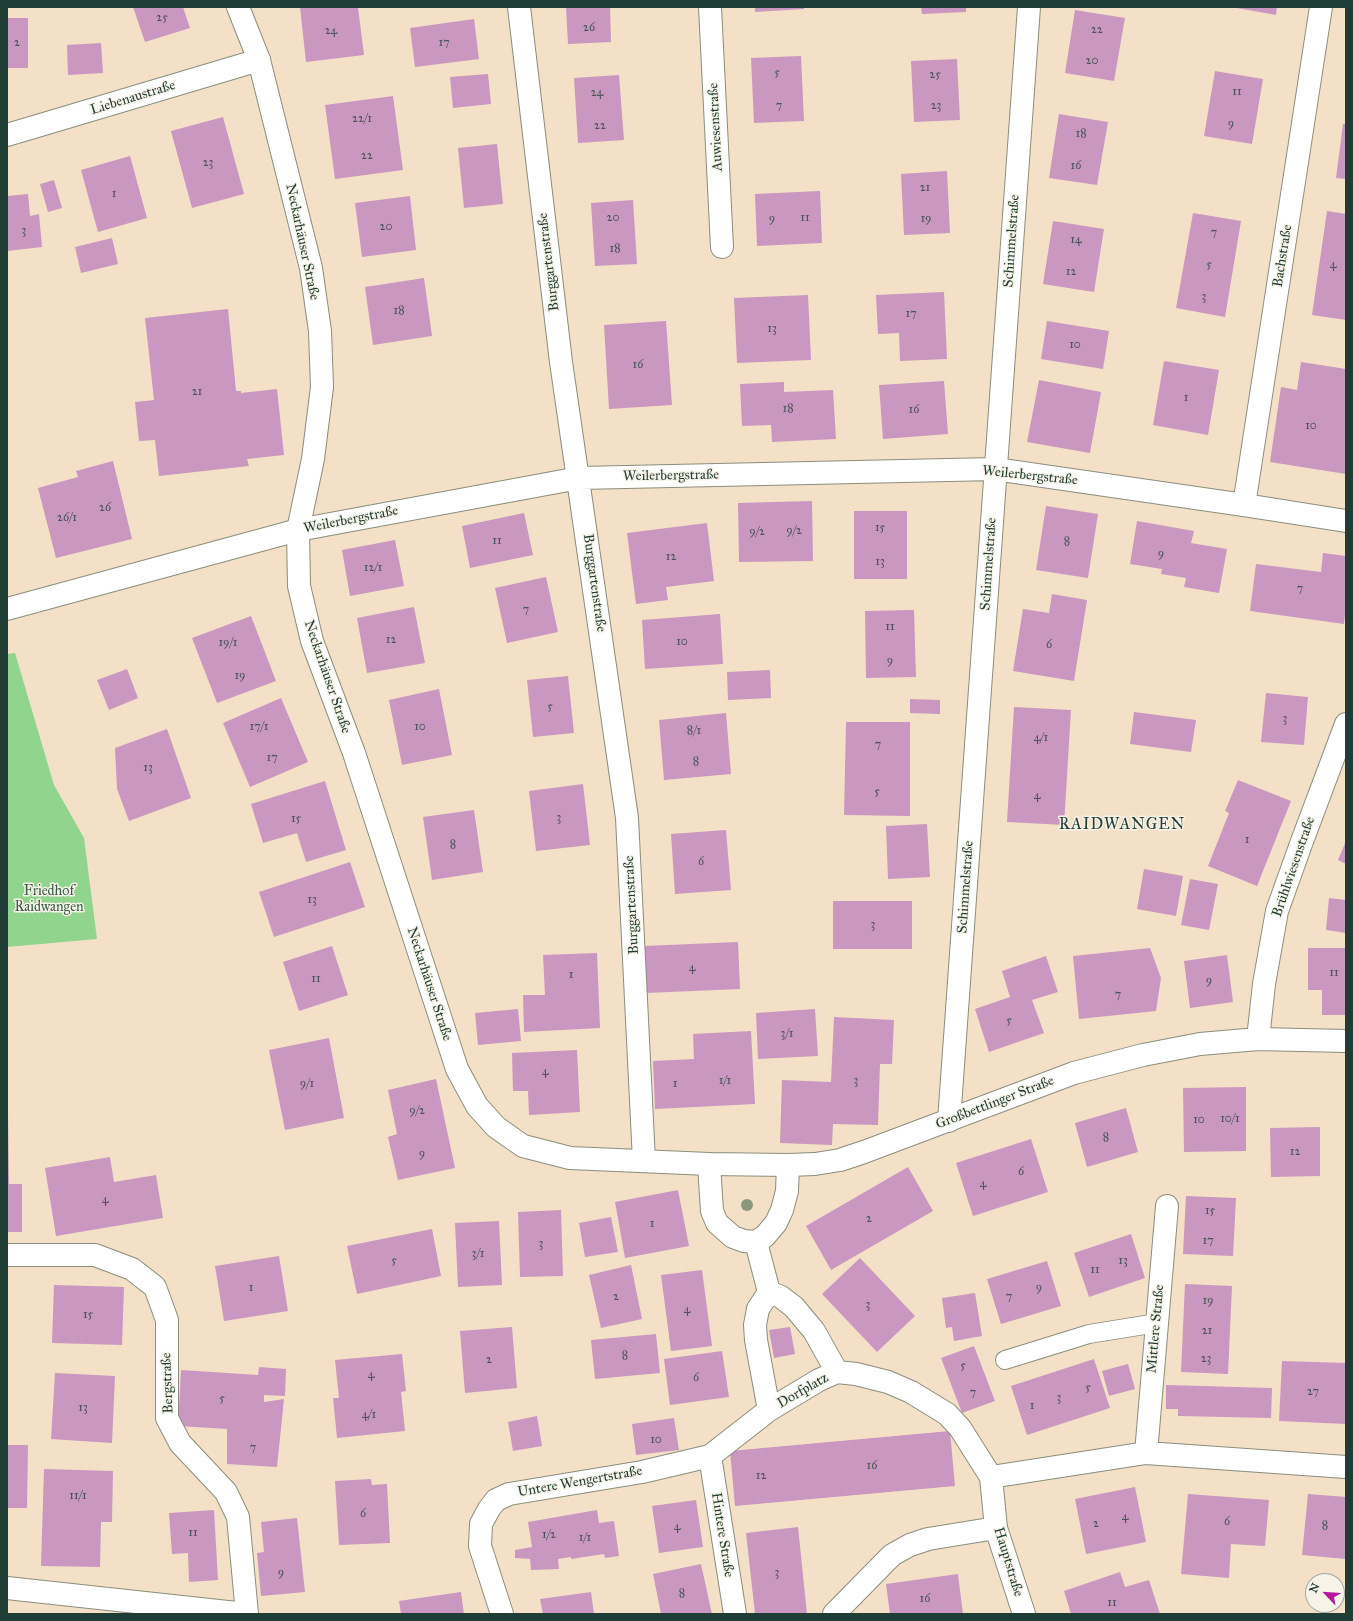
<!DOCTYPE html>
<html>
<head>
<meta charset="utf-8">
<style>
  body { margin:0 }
  #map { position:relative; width:1353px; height:1621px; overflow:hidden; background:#f4e0c6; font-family:"IM FELL Great Primer",serif }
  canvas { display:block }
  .frame { position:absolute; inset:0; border:8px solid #1f3d34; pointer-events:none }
  .north { position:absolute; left:1305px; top:1573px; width:40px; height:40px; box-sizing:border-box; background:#f7f3e8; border:1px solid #a1aaa0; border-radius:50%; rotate:295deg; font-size:11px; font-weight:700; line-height:16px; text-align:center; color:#1f3d34 }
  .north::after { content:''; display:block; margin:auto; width:14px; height:18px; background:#b5179e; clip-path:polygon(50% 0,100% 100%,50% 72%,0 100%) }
</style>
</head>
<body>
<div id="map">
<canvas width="1353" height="1621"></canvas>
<div class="frame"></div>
<div class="north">N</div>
</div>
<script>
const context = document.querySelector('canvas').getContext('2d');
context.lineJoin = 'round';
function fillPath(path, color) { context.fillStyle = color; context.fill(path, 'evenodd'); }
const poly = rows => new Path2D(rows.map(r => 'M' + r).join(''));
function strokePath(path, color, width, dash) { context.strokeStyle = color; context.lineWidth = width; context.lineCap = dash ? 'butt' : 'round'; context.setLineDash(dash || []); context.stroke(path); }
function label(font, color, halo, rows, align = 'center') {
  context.font = font + ' "IM FELL Great Primer",serif'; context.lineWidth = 3; context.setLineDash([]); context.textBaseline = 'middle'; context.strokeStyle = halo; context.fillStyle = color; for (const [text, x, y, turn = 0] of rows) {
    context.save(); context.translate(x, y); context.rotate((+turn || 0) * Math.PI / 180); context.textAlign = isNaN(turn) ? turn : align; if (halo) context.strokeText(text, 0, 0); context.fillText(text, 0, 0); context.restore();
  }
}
fillPath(poly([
  [15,653,54,785,84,838,97,939,7,947,7,654]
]), '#91d48d');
fillPath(poly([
  [133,7,183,7,190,28,145,42],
  [300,7,358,7,364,55,306,62],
  [566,7,610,7,611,42,568,44],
  [755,7,804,7,804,9,755,12],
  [921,7,966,7,966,12,922,14],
  [1231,7,1277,7,1276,15],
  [1075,10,1125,18,1114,81,1065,73],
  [7,18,28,18,28,68,7,68],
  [474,19,479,59,415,67,410,28],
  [101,43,103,73,68,75,67,45],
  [801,56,804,121,754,123,751,58],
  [957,59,960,120,914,122,911,61],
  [1215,71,1263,79,1252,144,1204,136],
  [488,74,491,104,453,108,450,77],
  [619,75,624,140,578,143,574,78],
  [393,96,403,170,335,179,325,105],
  [1059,114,1108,122,1097,185,1049,178],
  [223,117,244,194,192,208,171,131],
  [1343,124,1346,124,1346,179,1336,178],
  [497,144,503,204,464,208,458,148],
  [130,156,147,218,98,232,81,170],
  [947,171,950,233,904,235,901,174],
  [54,180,62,208,48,212,40,184],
  [820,191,822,243,757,246,755,194],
  [28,194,30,216,39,214,42,247,7,251,7,196],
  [410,196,416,250,362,257,355,203],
  [633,200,637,264,595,266,591,203],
  [1327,211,1346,214,1346,320,1312,315],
  [1193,213,1241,221,1225,317,1176,308],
  [1053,221,1104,229,1094,292,1043,284],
  [112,238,118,264,81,273,75,247],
  [424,278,432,336,373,345,365,287],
  [944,292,947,359,900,361,899,333,878,334,876,295],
  [808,295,811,360,737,363,734,298],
  [228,309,236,391,241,391,241,393,277,389,284,455,247,459,249,466,159,476,155,440,139,441,135,402,154,400,145,318],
  [666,321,672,405,609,409,604,325],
  [1047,321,1109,331,1103,369,1041,359],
  [1164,361,1219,370,1208,435,1153,425],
  [1301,362,1346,369,1346,474,1270,462,1281,387,1297,390],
  [1039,380,1101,392,1090,453,1027,442],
  [944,381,948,434,883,439,879,385],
  [784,382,784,392,833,390,836,439,772,442,771,425,742,426,740,384],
  [113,461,132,539,56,558,38,488,78,477,76,471],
  [812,501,813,561,739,562,738,503],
  [1046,506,1098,514,1088,578,1036,570],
  [854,511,907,511,907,579,854,579],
  [524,513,533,555,470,568,462,526],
  [1137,521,1194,531,1191,543,1227,549,1219,593,1184,587,1186,578,1161,574,1162,569,1130,564],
  [707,523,714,581,666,587,668,600,636,604,627,533],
  [395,540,404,586,350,596,342,550],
  [1323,553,1346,556,1346,605,1344,624,1250,611,1256,564,1321,572],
  [546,577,558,632,507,643,495,588],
  [1052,594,1087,600,1074,681,1013,671,1023,609,1049,613],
  [414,607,425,663,367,673,357,618],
  [914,610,916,677,866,678,865,611],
  [720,614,723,664,645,669,642,620],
  [251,616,276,681,217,703,192,638],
  [127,669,138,698,109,710,97,680],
  [770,670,771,698,728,700,727,672],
  [568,676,574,733,533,737,527,680],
  [439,689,452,755,402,765,389,700],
  [1266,693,1308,697,1304,745,1261,742],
  [281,698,308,762,250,787,223,723],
  [910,699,940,700,940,714,910,713],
  [1014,707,1071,710,1064,825,1007,822],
  [1134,712,1196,720,1191,752,1130,744],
  [726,713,731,774,664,780,659,720],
  [846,722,910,722,910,816,844,815],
  [167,729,191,798,129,821,117,789,115,748],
  [1238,780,1291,801,1257,886,1208,866,1229,813,1225,811],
  [325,781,346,850,306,862,297,833,263,843,251,804],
  [583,784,590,845,536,851,529,791],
  [474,810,483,872,432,880,423,817],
  [927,824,930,877,888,879,886,826],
  [726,830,731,890,675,894,671,834],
  [1346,841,1346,864,1338,860],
  [350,862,365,907,274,937,259,892],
  [1144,869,1183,876,1176,916,1137,909],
  [1190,879,1218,884,1209,930,1181,925],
  [1329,898,1346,900,1346,933,1326,930],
  [833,901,912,901,912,949,833,949],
  [738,942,740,989,646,993,644,946],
  [332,946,348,995,299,1011,283,962],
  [1150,948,1161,978,1156,1011,1079,1019,1073,956],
  [1308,948,1346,948,1346,1015,1322,1015,1322,990,1308,990],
  [597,953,600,1028,524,1032,523,995,545,995,543,955],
  [1227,955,1233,1002,1190,1008,1184,961],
  [1046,956,1058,992,1032,1000,1044,1033,989,1052,975,1009,1010,997,1002,971],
  [518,1009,521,1041,478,1045,475,1013],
  [815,1009,818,1056,758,1059,756,1013],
  [834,1017,894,1020,892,1064,880,1064,878,1125,833,1124,832,1145,780,1143,782,1080,831,1082],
  [751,1031,755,1104,655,1109,653,1061,694,1059,693,1034],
  [329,1038,344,1118,285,1130,269,1050],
  [577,1050,580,1112,529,1115,528,1091,513,1091,512,1053],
  [436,1079,455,1168,398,1180,388,1137,397,1134,388,1090],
  [1246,1087,1246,1151,1184,1152,1183,1088],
  [1126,1108,1138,1152,1087,1167,1075,1123],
  [7,1112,8,1112,9,1184,22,1184,22,1232,7,1232],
  [1320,1127,1320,1176,1271,1177,1270,1128],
  [1031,1139,1048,1192,973,1216,956,1163],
  [110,1157,114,1182,156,1175,163,1218,56,1236,45,1168],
  [908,1167,933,1211,831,1270,806,1226],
  [678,1190,689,1246,625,1258,615,1202],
  [1186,1196,1236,1198,1233,1256,1183,1254],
  [561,1210,563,1276,520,1277,518,1212],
  [611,1217,618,1252,585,1257,579,1223],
  [499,1221,502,1285,458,1287,455,1223],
  [432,1229,441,1276,357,1294,347,1246],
  [1131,1234,1145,1278,1089,1297,1074,1253],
  [279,1256,288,1311,224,1321,215,1266],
  [860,1258,915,1316,877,1352,822,1294],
  [1047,1261,1061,1306,1001,1324,987,1279],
  [631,1265,642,1319,601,1328,589,1275],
  [702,1270,712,1346,671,1351,661,1275],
  [1185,1284,1232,1286,1228,1374,1181,1372],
  [54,1285,124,1287,122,1345,52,1343],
  [975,1293,982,1336,954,1341,952,1327,946,1328,942,1298],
  [512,1327,517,1388,465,1393,460,1331],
  [790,1327,795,1354,774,1358,769,1330],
  [656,1334,660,1373,595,1379,591,1340],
  [974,1346,995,1401,962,1413,941,1358],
  [722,1351,729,1397,670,1405,664,1359],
  [402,1354,406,1391,401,1392,405,1431,337,1438,333,1398,339,1398,335,1360],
  [1094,1359,1110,1408,1027,1435,1011,1386],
  [1282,1361,1346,1363,1346,1424,1279,1421],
  [1128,1364,1135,1389,1109,1396,1102,1371],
  [259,1367,286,1369,285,1396,264,1395,264,1402,284,1399,277,1467,227,1464,227,1429,178,1426,181,1370,258,1375],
  [55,1373,115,1376,112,1443,51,1439],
  [1166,1385,1272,1388,1271,1418,1178,1416,1178,1409,1166,1409],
  [537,1416,542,1446,513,1451,508,1422],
  [674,1418,679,1450,636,1455,632,1424],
  [950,1431,955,1486,735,1506,730,1451],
  [7,1445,28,1445,27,1508,7,1508],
  [44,1469,113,1471,112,1522,101,1522,100,1567,41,1566],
  [371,1479,372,1485,387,1484,390,1543,339,1545,335,1481],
  [1135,1487,1146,1542,1086,1554,1075,1499],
  [1188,1494,1269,1500,1265,1546,1231,1544,1229,1578,1181,1574],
  [1308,1494,1346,1497,1346,1559,1302,1555],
  [696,1500,703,1547,659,1553,652,1506],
  [214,1510,218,1580,189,1582,188,1553,172,1554,169,1513],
  [597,1510,599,1523,614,1521,619,1556,605,1558,604,1554,571,1559,571,1557,558,1559,559,1569,531,1570,530,1559,515,1558,515,1550,532,1547,528,1522],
  [297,1518,305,1592,261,1596,257,1553,264,1552,261,1522],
  [798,1527,807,1614,755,1614,746,1533],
  [701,1564,712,1614,661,1614,653,1574],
  [1120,1572,1125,1587,1149,1580,1160,1614,1071,1614,1064,1591],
  [958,1574,963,1614,890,1614,886,1584],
  [461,1592,464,1614,401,1614,399,1601],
  [591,1592,594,1614,543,1614,540,1599]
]), '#ca97c1');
const service = poly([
  [1005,1360,1089,1334,1157,1323]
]);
const minor = poly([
  [519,7,561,362,627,818,644,1161],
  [710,7,722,247],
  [7,135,259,60],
  [1244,505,1321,7],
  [7,609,298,530,579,478,995,469,1244,505,1346,521],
  [1258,1039,1264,984,1277,911,1301,844,1346,724],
  [949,1121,1029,7],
  [709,1164,712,1211,717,1223,733,1237,744,1241,756,1242],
  [788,1165,787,1191,782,1210,776,1223,765,1236,756,1242,769,1292,781,1297,794,1307,814,1331,837,1372,856,1374,888,1382,911,1392,947,1414,960,1428,991,1477,996,1528,1024,1614],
  [7,1255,95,1255,132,1269,155,1287,167,1320,167,1418,180,1443,226,1492,238,1517,247,1614],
  [769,1410,756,1340,755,1325,758,1309,769,1292],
  [1146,1453,1167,1206],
  [710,1456,735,1614],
  [991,1477,1146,1453,1346,1467],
  [7,1588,246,1614],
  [502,1614,480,1546,481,1524,489,1509,496,1500,509,1494,642,1472,710,1456,769,1410,819,1380,837,1372],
  [834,1614,892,1555,910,1545,928,1539,996,1528]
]);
const tertiary = poly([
  [238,7,259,60,311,268,320,331,322,387,313,459,298,530,299,586,312,641,354,753,457,1069,477,1106,496,1127,523,1146,570,1158,709,1164,788,1165,815,1164,840,1160,864,1152,1074,1073,1143,1055,1200,1044,1258,1039,1346,1041]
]);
strokePath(service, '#8a8e7d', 20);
strokePath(minor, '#8a8e7d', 24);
strokePath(tertiary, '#8a8e7d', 24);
strokePath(service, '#fff', 18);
strokePath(minor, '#fff', 22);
strokePath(tertiary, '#fff', 22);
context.fillStyle = '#8c9780';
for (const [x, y] of [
  [747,1205]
]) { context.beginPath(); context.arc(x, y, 6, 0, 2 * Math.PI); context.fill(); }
label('12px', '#4a5457', null, [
  ["25",162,18],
  ["26",589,28],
  ["22",1097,30],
  ["24",331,31],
  ["2",17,43],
  ["17",444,43],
  ["20",1092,61],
  ["5",777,73],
  ["25",935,75],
  ["11",1237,92],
  ["24",597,93],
  ["7",779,106],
  ["23",936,106],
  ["22/1",362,119],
  ["9",1231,124],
  ["22",600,126],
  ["18",1081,134],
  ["22",367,156],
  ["23",208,163],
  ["16",1076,166],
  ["21",925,188],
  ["1",114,194],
  ["20",613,218],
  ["11",805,218],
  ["9",772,219],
  ["19",926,219],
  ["20",386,227],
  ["3",24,231],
  ["7",1214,233],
  ["14",1076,240],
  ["18",615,249],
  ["5",1209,265],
  ["4",1333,265],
  ["12",1071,272],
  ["3",1204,297],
  ["18",399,311],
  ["17",911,314],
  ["13",772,329],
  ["10",1075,345],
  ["16",638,365],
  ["21",197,392],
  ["1",1186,398],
  ["18",788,409],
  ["16",914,410],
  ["10",1311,426],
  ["26",105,508],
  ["26/1",67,518],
  ["15",880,528],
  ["9/2",794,531],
  ["9/2",757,532],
  ["11",497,541],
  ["8",1067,542],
  ["9",1161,554],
  ["12",671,557],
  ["13",880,562],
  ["12/1",373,568],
  ["7",1300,589],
  ["7",526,610],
  ["11",890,627],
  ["12",391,640],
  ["10",682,642],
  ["19/1",228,643],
  ["6",1049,645],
  ["9",890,661],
  ["19",240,676],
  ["5",550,707],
  ["3",1285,719],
  ["17/1",259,727],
  ["10",420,727],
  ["8/1",694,731],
  ["4/1",1041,738],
  ["7",878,745],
  ["17",272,758],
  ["8",696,762],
  ["13",148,768],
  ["5",877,792],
  ["4",1037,796],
  ["3",559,818],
  ["15",296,819],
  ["1",1247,840],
  ["8",453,845],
  ["6",701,862],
  ["13",312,900],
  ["3",873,925],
  ["4",692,968],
  ["11",1334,973],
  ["1",571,975],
  ["11",316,979],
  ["9",1209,981],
  ["7",1118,995],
  ["5",1009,1021],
  ["3/1",787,1034],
  ["4",545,1072],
  ["1/1",725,1081],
  ["3",856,1081],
  ["9/1",307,1084],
  ["1",675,1084],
  ["9/2",417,1111],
  ["10/1",1230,1119],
  ["10",1199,1120],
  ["8",1106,1138],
  ["12",1295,1152],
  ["9",422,1154],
  ["6",1021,1172],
  ["4",983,1184],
  ["4",105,1200],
  ["15",1210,1211],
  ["2",869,1219],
  ["1",652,1224],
  ["17",1208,1241],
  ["3",541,1244],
  ["3/1",478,1254],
  ["5",394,1261],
  ["13",1123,1261],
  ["11",1095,1270],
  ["1",251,1288],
  ["9",1039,1288],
  ["2",616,1297],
  ["7",1009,1297],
  ["19",1208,1301],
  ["3",868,1305],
  ["4",687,1310],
  ["15",88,1315],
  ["21",1207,1331],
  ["8",625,1356],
  ["23",1206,1359],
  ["2",489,1360],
  ["5",963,1366],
  ["4",371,1375],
  ["6",696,1378],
  ["5",1088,1388],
  ["27",1313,1392],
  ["7",973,1393],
  ["3",1059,1398],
  ["5",222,1399],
  ["1",1032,1406],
  ["13",83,1408],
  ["4/1",369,1415],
  ["10",656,1440],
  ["7",253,1448],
  ["16",872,1466],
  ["12",761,1476],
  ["11/1",78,1496],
  ["6",363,1514],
  ["4",1125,1517],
  ["6",1227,1522],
  ["2",1096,1524],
  ["8",1325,1526],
  ["4",677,1527],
  ["11",193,1533],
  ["1/2",549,1535],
  ["1/1",585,1538],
  ["9",281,1573],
  ["3",777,1573],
  ["8",682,1594],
  ["16",925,1599],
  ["11",1112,1603]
]);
label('14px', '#1f3d34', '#f7f3e8', [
  ["Liebenaustraße",133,98,-17],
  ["Auwiesenstraße",716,127,-93],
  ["Schimmelstraße",1012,241,-86],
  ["Neckarhäuser Straße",302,242,78],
  ["Bachstraße",1283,256,-81],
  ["Burggartenstraße",549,262,-97],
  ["Weilerbergstraße",671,476,-1],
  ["Weilerbergstraße",1030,476,6],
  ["Weilerbergstraße",351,520,-11],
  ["Schimmelstraße",989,564,-86],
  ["Burggartenstraße",594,583,82],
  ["Neckarhäuser Straße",327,677,71],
  ["Brühlwiesenstraße",1294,867,-71],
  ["Schimmelstraße",966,887,-86],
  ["Burggartenstraße",632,905,-93],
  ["Neckarhäuser Straße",429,984,72],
  ["Großbettlinger Straße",995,1103,-21],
  ["Mittlere Straße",1156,1329,-85],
  ["Bergstraße",168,1383,-92],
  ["Dorfplatz",803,1391,-30],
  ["Untere Wengertstraße",580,1482,-10],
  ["Hintere Straße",722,1535,81],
  ["Hauptstraße",1008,1562,73]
]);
label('14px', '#365b46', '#f7f3e8', [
  ["Friedhof",49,892],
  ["Raidwangen",49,908]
]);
context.letterSpacing = '1px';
label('16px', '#1f3d34', '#f7f3e8', [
  ["RAIDWANGEN",1122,825]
]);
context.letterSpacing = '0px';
</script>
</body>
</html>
